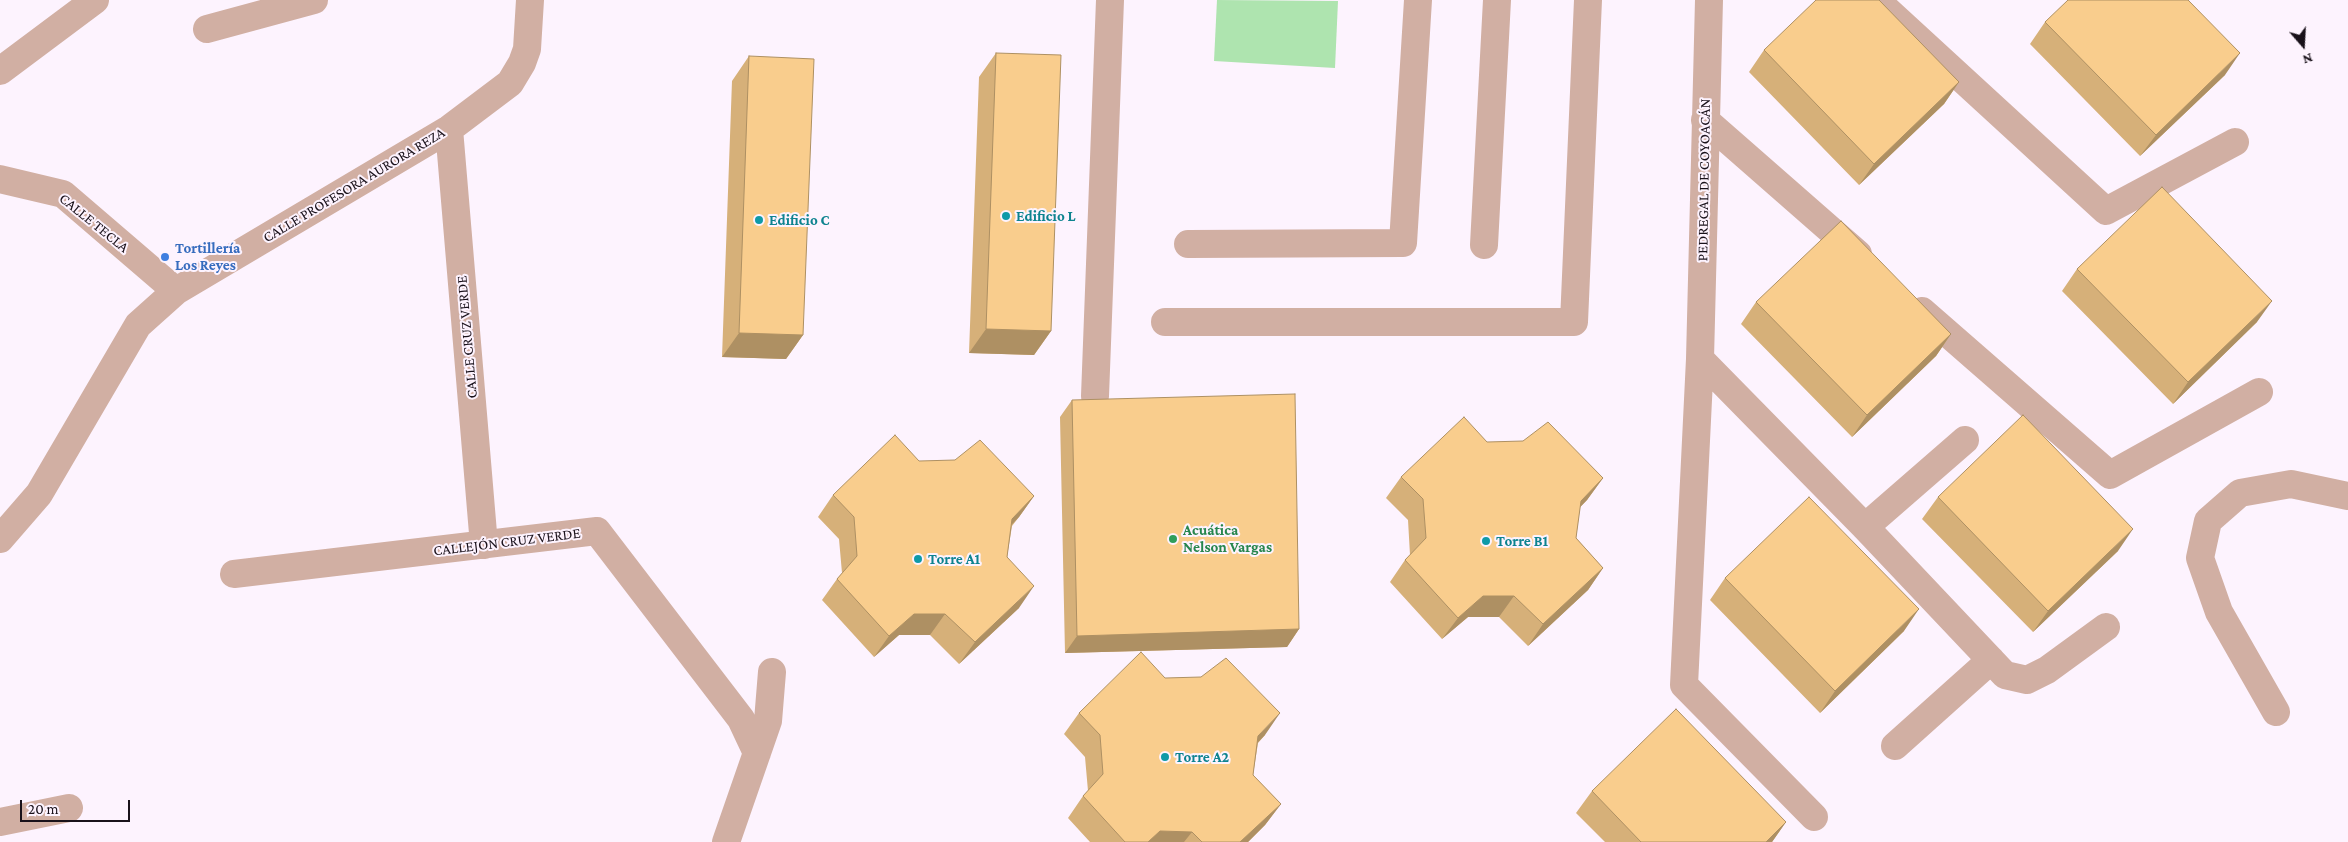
<!DOCTYPE html>
<html>
<head>
<meta charset="utf-8">
<style>
  body { margin:0 }
  #map { position:relative; width:2348px; height:842px; overflow:hidden; background:#fdf3fe; font-family:"Crimson Pro",serif }
  canvas { display:block }
  .north { position:absolute; left:2278px; top:20px; width:50px; height:50px; -webkit-text-stroke:4px #fdf3fe; paint-order:stroke; rotate:161deg; font-size:14px; font-weight:700; line-height:20px; text-align:center; color:#19111a }
  .north::after { content:''; display:block; margin:auto; width:18px; height:22px; background:#19111a; clip-path:polygon(50% 0,100% 100%,50% 72%,0 100%) }
  .scale { position:absolute; left:20px; top:800px; width:110px; height:22px; box-sizing:border-box; border:2px solid #19111a; border-top:0; padding-left:6px; font-size:15px; line-height:18px; white-space:nowrap; color:#19111a; -webkit-text-stroke:4px #fdf3fe; paint-order:stroke }
</style>
</head>
<body>
<div id="map">
<canvas width="2348" height="842"></canvas>
<div class="north">N</div>
<div class="scale">20 m</div>
</div>
<script>
const context = document.querySelector('canvas').getContext('2d');
context.lineJoin = 'round';
function fillPath(path, color) { context.fillStyle = color; context.fill(path, 'evenodd'); }
const poly = rows => new Path2D(rows.map(r => 'M' + r).join(''));
function strokePath(path, color, width, dash) { context.strokeStyle = color; context.lineWidth = width; context.lineCap = dash ? 'butt' : 'round'; context.setLineDash(dash || []); context.stroke(path); }
function label(font, color, halo, rows, align = 'center') {
  context.font = font + ' "Crimson Pro",serif'; context.lineWidth = 4; context.setLineDash([]); context.textBaseline = 'middle'; context.strokeStyle = halo; context.fillStyle = color; for (const [text, x, y, turn = 0] of rows) {
    context.save(); context.translate(x, y); context.rotate((+turn || 0) * Math.PI / 180); context.textAlign = isNaN(turn) ? turn : align; if (halo) context.strokeText(text, 0, 0); context.fillText(text, 0, 0); context.restore();
  }
}
fillPath(poly([
  [1217,0,1338,1,1335,68,1214,61]
]), '#aee4af');
strokePath(poly([
  [1709,0,1700,359,1684,685,1814,817],
  [1876,0,2106,211,2235,142],
  [207,29,314,0],
  [0,71,95,0],
  [1705,120,1858,254],
  [449,129,484,545],
  [0,179,63,194,176,291],
  [1188,244,1403,243,1418,0],
  [1484,245,1497,0],
  [1922,311,2110,475,2259,392],
  [1165,322,1574,322,1588,0],
  [1700,359,1865,527,2005,675,2027,680,2047,670,2106,627],
  [1095,396,1110,0],
  [1865,527,1965,440],
  [0,539,39,494,138,325,176,291,449,129,510,83,522,63,527,49,530,0],
  [234,574,597,531,741,719,757,753],
  [2276,712,2219,612,2200,558,2208,521,2240,493,2291,484,2348,496],
  [1895,746,1991,660],
  [0,822,69,808],
  [726,842,768,721,772,672]
]), '#d1afa3', 28);
fillPath(poly([
  [2045,22,2225,75,2140,156,2030,44],
  [1764,50,1959,82,1944,104,1859,185,1749,72],
  [996,53,1051,331,1034,355,969,353,979,77],
  [749,56,803,335,786,359,722,357,732,81],
  [2077,269,2257,322,2173,404,2062,291],
  [1756,302,1951,334,1936,356,1852,437,1741,324],
  [1072,400,1299,629,1287,647,1065,653,1060,417],
  [1487,442,1603,478,1587,500,1580,507,1576,538,1603,568,1588,590,1528,646,1499,617,1468,617,1442,639,1390,582,1405,560,1410,555,1408,520,1386,498,1401,477],
  [919,461,1034,496,1019,517,1012,526,1007,557,1019,608,959,664,930,635,899,635,874,657,822,600,837,579,842,573,839,539,818,517,833,495],
  [1938,497,2118,551,2033,632,1922,519],
  [1725,578,1904,631,1820,713,1710,600],
  [1165,678,1265,735,1258,743,1253,775,1281,804,1265,825,1248,842,1090,842,1068,818,1083,796,1088,791,1085,757,1064,734,1079,713],
  [1592,791,1786,822,1772,842,1605,842,1576,813]
]), '#d6b079');
fillPath(poly([
  [2240,53,2225,75,2140,156,2156,135],
  [1959,82,1944,104,1859,185,1874,164],
  [2272,301,2257,322,2173,404,2188,382],
  [986,329,1051,331,1034,355,969,353],
  [739,333,803,335,786,359,722,357],
  [1951,334,1936,356,1852,437,1867,415],
  [1603,478,1587,500,1566,522,1581,501],
  [1034,496,1019,517,997,540,1012,519],
  [2133,529,2118,551,2033,632,2048,611],
  [1603,568,1588,590,1528,646,1543,624],
  [1034,586,1019,608,959,664,975,642],
  [1483,596,1514,596,1499,617,1468,617,1442,639,1458,618],
  [1919,609,1904,631,1820,713,1835,691],
  [914,614,945,614,930,635,899,635,874,657,889,636],
  [1299,629,1287,647,1065,653,1077,636],
  [1280,713,1265,735,1243,758,1258,736],
  [1281,804,1265,825,1248,842,1240,842],
  [1786,822,1772,842,1766,842],
  [1160,831,1192,832,1184,842,1148,842]
]), '#ae9063');
const building = poly([
  [1816,0,1879,0,1959,82,1874,164,1764,50,1816,0],
  [2068,0,2188,0,2240,53,2156,135,2045,22,2068,0],
  [996,53,1061,55,1051,331,986,329,996,53],
  [749,56,814,59,803,335,739,333,749,56],
  [2162,187,2272,301,2188,382,2077,269,2162,187],
  [1841,221,1951,334,1867,415,1756,302,1841,221],
  [1295,394,1299,629,1077,636,1072,400,1295,394],
  [2023,415,2133,529,2048,611,1938,497,2023,415],
  [1464,417,1487,442,1523,441,1548,422,1603,478,1581,501,1576,538,1603,568,1543,624,1514,596,1483,596,1458,618,1405,560,1426,538,1423,499,1401,477,1464,417],
  [895,435,919,461,955,460,980,440,1034,496,1012,519,1007,557,1034,586,975,642,945,614,914,614,889,636,837,579,857,556,854,517,833,495,895,435],
  [1809,497,1919,609,1835,691,1725,578,1809,497],
  [1141,652,1165,678,1201,677,1226,658,1280,713,1258,736,1253,775,1281,804,1240,842,1202,842,1192,832,1160,831,1148,842,1125,842,1083,796,1103,774,1100,735,1079,713,1141,652],
  [1676,709,1786,822,1766,842,1641,842,1592,791,1676,709]
]);
fillPath(building, '#f9cd8d');
strokePath(building, '#ae9063', 1);
for (const [x, y, r, color] of [
  [1006,216,5,"#0f9aa8"],
  [759,220,5,"#0f9aa8"],
  [165,257,5,"#3f7fe0"],
  [1173,539,5,"#2e9e5b"],
  [1486,541,5,"#0f9aa8"],
  [918,559,5,"#0f9aa8"],
  [1165,757,5,"#0f9aa8"]
]) { const dot = new Path2D(); dot.arc(x, y, r, 0, 2 * Math.PI); context.fillStyle = color; context.fill(dot); strokePath(dot, '#fdf3fe', 2); }
label('15px', '#19111a', '#fdf3fe', [
  ["PEDREGAL DE COYOACÁN",1704,180,-89],
  ["CALLE PROFESORA AURORA REZA",354,185,-31],
  ["CALLE TECLA",94,223,39],
  ["CALLE CRUZ VERDE",467,337,-95],
  ["CALLEJÓN CRUZ VERDE",507,542,-7]
]);
label('bold 15px', '#0d838f', '#fdf3fe', [
  ["Edificio L",1016,216],
  ["Edificio C",769,220],
  ["Torre B1",1496,541],
  ["Torre A1",928,559],
  ["Torre A2",1175,757]
], 'left');
label('bold 15px', '#366cbe', '#fdf3fe', [
  ["Tortillería",175,248],
  ["Los Reyes",175,265]
], 'left');
label('bold 15px', '#27864d', '#fdf3fe', [
  ["Acuática",1183,530],
  ["Nelson Vargas",1183,547]
], 'left');
</script>
</body>
</html>
